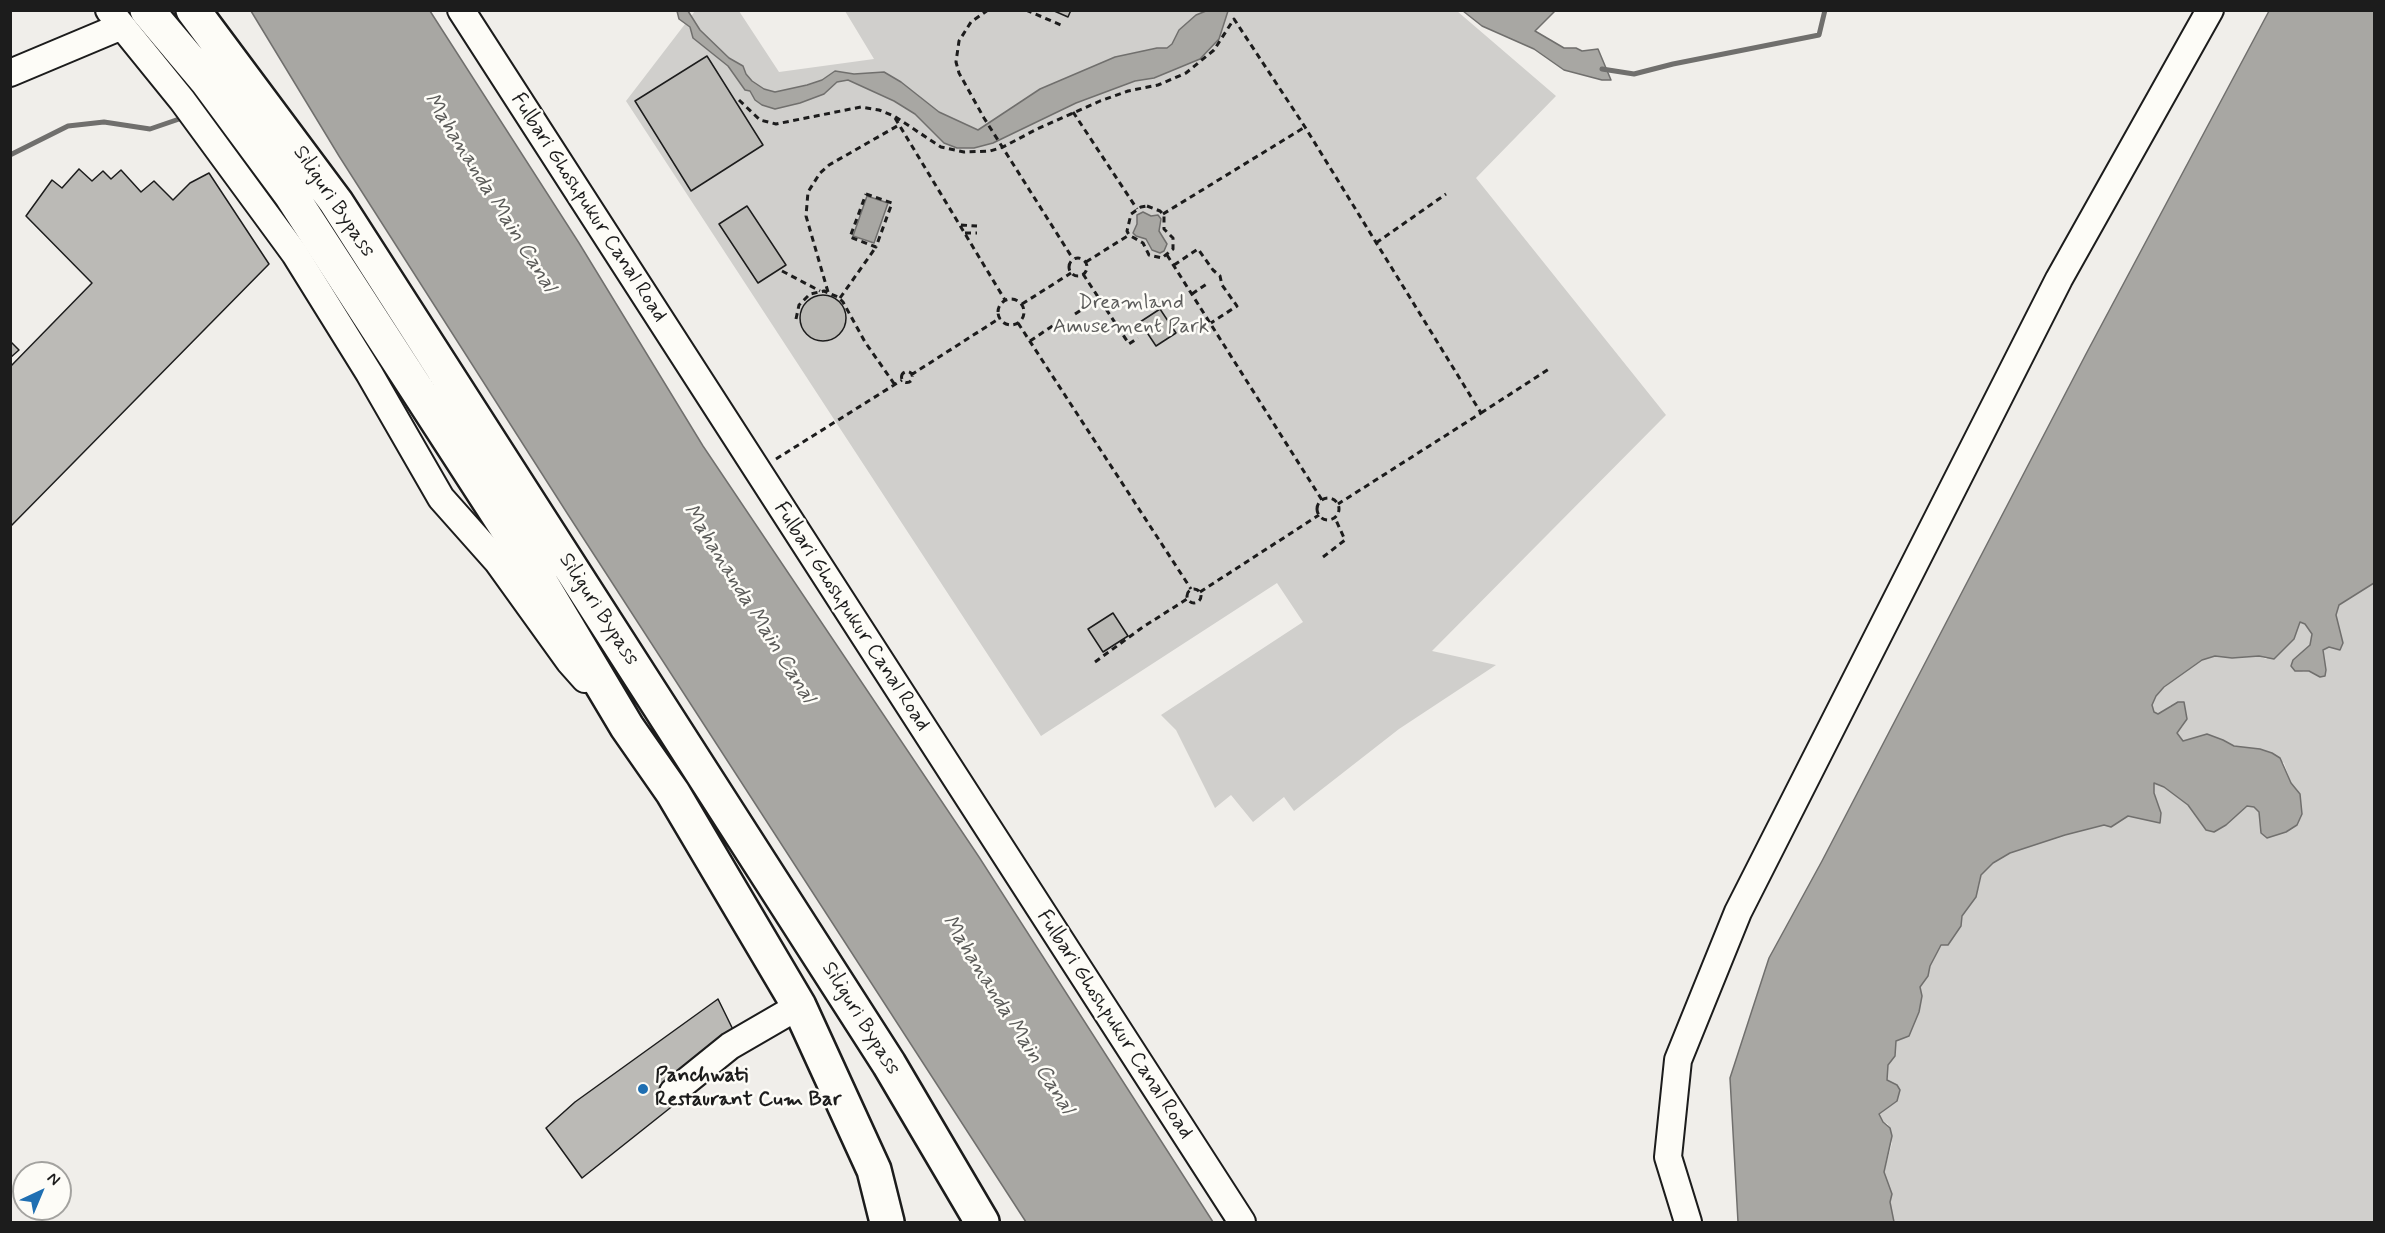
<!DOCTYPE html>
<html>
<head>
<meta charset="utf-8">
<style>
  body { margin:0 }
  #map { position:relative; width:2385px; height:1233px; overflow:hidden; background:#f0eeea; font-family:Mynerve,sans-serif }
  canvas { display:block }
  .frame { position:absolute; inset:0; border:12px solid #1c1c1c; pointer-events:none }
  .north { position:absolute; left:12px; top:1161px; width:60px; height:60px; box-sizing:border-box; background:#fdfcf7; border:2px solid #a3a29f; border-radius:50%; rotate:44deg; font-size:16px; font-weight:700; line-height:24px; text-align:center; color:#1c1c1c }
  .north::after { content:''; display:block; margin:auto; width:21px; height:27px; background:#1f6fb2; clip-path:polygon(50% 0,100% 100%,50% 72%,0 100%) }
</style>
</head>
<body>
<div id="map">
<canvas width="2385" height="1233"></canvas>
<div class="frame"></div>
<div class="north">N</div>
</div>
<script>
const context = document.querySelector('canvas').getContext('2d');
context.lineJoin = 'round';
function fillPath(path, color) { context.fillStyle = color; context.fill(path, 'evenodd'); }
const poly = rows => new Path2D(rows.map(r => 'M' + r).join(''));
function strokePath(path, color, width, dash) { context.strokeStyle = color; context.lineWidth = width; context.lineCap = dash ? 'butt' : 'round'; context.setLineDash(dash || []); context.stroke(path); }
function label(font, color, halo, rows, align = 'center') {
  context.font = font + ' Mynerve,sans-serif'; context.lineWidth = 5; context.setLineDash([]); context.textBaseline = 'middle'; context.strokeStyle = halo; context.fillStyle = color; for (const [text, x, y, turn = 0] of rows) {
    context.save(); context.translate(x, y); context.rotate((+turn || 0) * Math.PI / 180); context.textAlign = isNaN(turn) ? turn : align; if (halo) context.strokeText(text, 0, 0); context.fillText(text, 0, 0); context.restore();
  }
}
fillPath(poly([
  [695,11,739,11,779,72,874,59,845,11,1457,11,1556,96,1476,178,1666,415,1432,651,1496,665,1399,729,1294,811,1284,797,1253,822,1231,795,1215,808,1176,730,1161,715,1303,622,1277,583,1041,736,626,101],
  [2374,583,2374,1222,1894,1222,1890,1202,1892,1194,1884,1172,1892,1143,1888,1124,1883,1122,1879,1114,1897,1101,1894,1083,1889,1083,1885,1077,1888,1065,1895,1052,1896,1041,1911,1029,1919,1012,1922,996,1919,987,1928,976,1930,966,1941,945,1948,945,1961,926,1962,916,1979,887,1981,875,1993,863,2010,853,2065,835,2104,825,2111,827,2128,816,2160,823,2154,793,2154,783,2164,787,2188,805,2206,830,2214,831,2226,825,2247,806,2254,807,2259,812,2261,833,2300,794,2291,783,2284,763,2260,749,2234,747,2223,740,2203,735,2191,740,2183,741,2177,733,2183,726,2171,705,2159,714,2153,712,2152,705,2156,696,2178,675,2202,660,2215,656,2232,658,2259,656,2266,659,2294,639,2300,621,2305,624,2312,634,2310,645,2293,660,2303,672,2309,671,2320,677,2326,670,2323,650,2329,647,2335,648,2336,615,2339,605]
]), '#d0cfcc');
const water = poly([
  [251,11,430,11,579,243,703,446,979,857,1213,1222,1026,1222,567,513,339,156,251,11],
  [677,11,688,11,700,30,729,58,743,66,746,74,752,81,764,89,775,92,807,85,822,80,835,71,854,74,884,72,901,82,939,112,978,130,1040,89,1115,57,1157,48,1167,48,1172,44,1179,30,1196,15,1206,11,1228,11,1219,39,1200,59,1154,78,1135,81,1076,103,993,143,974,148,957,148,944,143,915,114,894,101,848,80,837,82,824,94,800,103,775,109,762,105,755,100,750,91,745,90,728,66,693,38,690,27,679,19,677,11],
  [1463,11,1555,11,1535,31,1564,48,1576,48,1582,51,1598,49,1611,80,1602,80,1564,70,1534,49,1482,26,1463,11],
  [2269,11,2374,11,2374,583,2339,605,2336,615,2343,643,2340,650,2329,647,2323,650,2326,670,2325,676,2320,677,2309,671,2295,671,2291,666,2293,660,2310,645,2312,634,2305,624,2300,622,2294,639,2274,659,2259,656,2232,658,2215,656,2202,660,2164,687,2156,696,2152,705,2154,712,2158,714,2178,702,2184,702,2187,719,2177,733,2183,741,2207,734,2223,740,2234,746,2260,749,2272,753,2280,758,2291,783,2300,794,2302,814,2297,825,2286,832,2267,838,2261,833,2259,812,2254,807,2247,806,2226,825,2214,832,2206,830,2188,805,2164,787,2154,783,2154,793,2161,813,2160,823,2128,816,2111,827,2104,825,2065,835,2010,853,1993,863,1981,875,1976,897,1962,916,1961,926,1948,945,1941,945,1930,966,1928,976,1920,987,1922,996,1919,1012,1909,1036,1896,1041,1895,1056,1888,1065,1887,1080,1897,1085,1900,1090,1897,1101,1879,1114,1883,1122,1890,1128,1892,1136,1884,1172,1892,1194,1890,1202,1894,1222,1738,1222,1730,1078,1769,958,1822,861,2086,354,2269,11],
  [867,196,888,203,874,243,853,236,867,196],
  [1143,212,1151,216,1158,215,1161,219,1159,231,1167,244,1164,251,1160,253,1152,250,1146,239,1136,236,1133,233,1137,224,1137,215,1143,212]
]);
fillPath(water, '#a8a7a3');
strokePath(water, '#706f6d', 1.5);
strokePath(poly([
  [1602,69,1634,74,1673,64,1819,35,1825,10],
  [10,155,68,126,104,122,150,129,185,117]
]), '#706f6d', 5);
const building = poly([
  [1052,10,1071,10,1068,17,1052,10],
  [707,56,763,145,691,191,635,101,707,56],
  [79,169,92,181,103,171,111,179,121,170,141,192,154,181,173,200,190,183,209,173,269,264,10,527,10,367,92,283,26,216,52,180,62,188,79,169],
  [747,206,786,265,758,283,719,224,747,206],
  '800 318a23 23 0 1 1 46 0a23 23 0 1 1-46 0Z',
  [1160,309,1176,333,1156,346,1140,322,1160,309],
  [10,341,19,350,10,358,10,341],
  [1113,613,1128,636,1103,652,1088,629,1113,613],
  [718,999,743,1050,582,1178,546,1128,575,1102,718,999]
]);
fillPath(building, '#bbbab6');
strokePath(building, '#1c1c1c', 1.5);
const minor = poly([
  [109,10,182,100,295,254,369,373,441,498,497,561,569,661,585,679],
  [461,10,1242,1222],
  [10,73,122,26],
  [673,1092,730,1046,799,1006],
  [1688,1222,1668,1157,1678,1060,1738,912,2059,279,2210,10]
]);
const highway = poly([
  [147,10,206,80,291,195,528,561,627,727,673,793,799,1006,874,1170,887,1222],
  [193,10,336,202,889,1064,982,1222]
]);
strokePath(minor, '#1c1c1c', 30);
strokePath(highway, '#1c1c1c', 38);
strokePath(poly([
  [988,10,971,22,959,41,956,62,959,73,984,118,1073,259],
  [1026,10,1061,25],
  [739,100,760,120,776,124,861,107,879,110,894,116,941,147,964,152,990,151,1003,147,1037,129,1100,101,1128,91,1158,85,1186,73,1214,50,1234,19,1305,127,1481,413,1338,504],
  [1073,112,1137,209],
  [895,118,1005,300],
  [866,194,892,203,876,247,850,237,866,194],
  [1147,206,1160,211,1164,215,1164,229,1173,238,1173,249,1162,258,1149,255,1143,243,1129,235,1127,231,1131,214,1141,207,1147,206],
  [1163,214,1305,127],
  [961,225,977,226],
  [965,233,977,233],
  [1376,243,1446,194],
  [1167,255,1322,500],
  '1069 267a9 9 0 1 1 18 0a9 9 0 1 1-18 0Z',
  [1086,262,1129,235],
  [1174,265,1198,249,1213,270,1220,276,1222,285,1237,306,1211,323],
  [782,271,820,291],
  [1083,274,1129,344,1138,338],
  [828,292,806,216,808,192,820,173,829,165,899,125],
  [1192,294,1208,283],
  [840,298,876,247],
  '998 312a13 13 0 1 1 26 0a13 13 0 1 1-26 0Z',
  [1022,304,1071,273],
  [1075,314,1099,298],
  [796,319,799,305,810,294,824,291,838,297,843,302,865,342,895,385],
  [1018,323,1191,589],
  [1030,341,1060,321],
  '901.5 377a5.5 5.5 0 1 1 11 0a5.5 5.5 0 1 1-11 0Z',
  [911,375,1000,318],
  [1481,413,1549,369],
  [776,459,902,380],
  '1317 509a11 11 0 1 1 22 0a11 11 0 1 1-22 0Z',
  [1323,557,1345,540,1335,518],
  '1187 596a7 7 0 1 1 14 0a7 7 0 1 1-14 0Z',
  [1200,592,1319,515],
  [1095,662,1143,627,1187,599]
]), '#1c1c1c', 3, [6, 4.5]);
strokePath(minor, '#fdfcf7', 26);
strokePath(highway, '#fdfcf7', 33);
for (const [x, y, r, color] of [
  [643,1089,6,"#1f6fb2"]
]) { const dot = new Path2D(); dot.arc(x, y, r, 0, 2 * Math.PI); context.fillStyle = color; context.fill(dot); strokePath(dot, '#fdfcf7', 2); }
label('21px', '#1c1c1c', '#fdfcf7', [
  ["Siliguri Bypass",333,202,56],
  ["Fulbari Ghoshpukur Canal Road",588,208,57],
  ["Siliguri Bypass",598,610,57],
  ["Fulbari Ghoshpukur Canal Road",851,617,57],
  ["Siliguri Bypass",860,1019,58],
  ["Fulbari Ghoshpukur Canal Road",1114,1025,57]
]);
label('21px', '#5b5b5a', '#fdfcf7', [
  ["Dreamland",1131,304],
  ["Amusement Park",1131,328]
]);
label('bold 21px', '#1c1c1c', '#fdfcf7', [
  ["Panchwati",655,1077],
  ["Restaurant Cum Bar",655,1101]
], 'left');
label('italic 22px', '#5b5b59', '#fdfcf7', [
  ["Mahananda Main Canal",489,193,58],
  ["Mahananda Main Canal",748,604,58],
  ["Mahananda Main Canal",1007,1015,58]
]);
</script>
</body>
</html>
